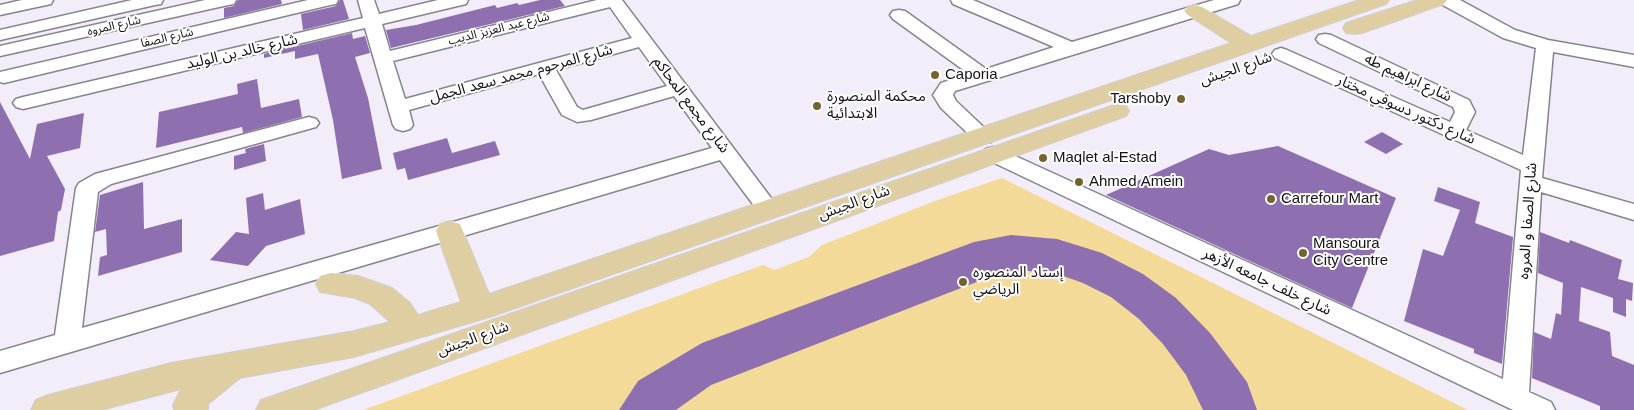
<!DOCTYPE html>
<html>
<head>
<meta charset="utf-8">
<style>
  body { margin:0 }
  canvas { display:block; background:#f2edf9 }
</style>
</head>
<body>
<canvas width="1634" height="410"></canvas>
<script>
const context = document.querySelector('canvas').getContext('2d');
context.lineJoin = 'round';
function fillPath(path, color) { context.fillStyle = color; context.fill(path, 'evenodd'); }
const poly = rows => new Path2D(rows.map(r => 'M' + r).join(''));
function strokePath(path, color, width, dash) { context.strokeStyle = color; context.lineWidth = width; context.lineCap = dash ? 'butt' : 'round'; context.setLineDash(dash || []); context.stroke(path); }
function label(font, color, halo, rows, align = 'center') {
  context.font = font + ' Arial,"Noto Sans Arabic",sans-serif'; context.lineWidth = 4; context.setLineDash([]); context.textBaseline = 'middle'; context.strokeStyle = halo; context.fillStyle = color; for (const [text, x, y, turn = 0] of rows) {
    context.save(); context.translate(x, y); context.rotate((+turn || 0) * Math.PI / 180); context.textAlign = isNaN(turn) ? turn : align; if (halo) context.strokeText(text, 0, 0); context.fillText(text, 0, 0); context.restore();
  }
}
fillPath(poly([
  [1002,178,1468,410,363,410,763,265,774,270,809,257,822,245,935,201]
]), '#f3da98');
fillPath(poly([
  [238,0,281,0,282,4,224,18,224,8,234,6],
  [340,0,343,0,349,19,303,30,301,14,336,6],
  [540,0,560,0,565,6,391,48,386,30,416,25,495,5,497,8,517,3,519,5],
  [352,33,353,39,365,36,370,53,355,57,368,98,382,169,342,179,333,120,318,54,295,59,295,51,264,58,264,54],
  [257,79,261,108,299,99,302,117,243,133,242,127,156,148,159,112,238,94,237,84],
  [0,102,30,159,37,124,84,113,80,148,47,156,65,189,61,210,58,212,54,241,0,256],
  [1382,132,1403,144,1386,154,1364,142],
  [447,138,452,153,495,141,500,155,408,180,405,168,397,170,393,153],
  [264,144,266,161,234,170,234,156,246,153,245,149],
  [1278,146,1396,198,1352,308,1106,195,1209,149,1229,155],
  [143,182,144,229,182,219,182,252,98,276,100,257,107,255,106,229,95,232,100,195],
  [1438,187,1480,202,1475,223,1513,237,1502,364,1474,353,1474,349,1404,321,1423,249,1443,256,1460,210,1434,201],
  [263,193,265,210,300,199,305,234,266,246,248,266,210,260,236,232,249,234,246,198],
  [1540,232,1569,243,1570,240,1622,260,1618,279,1633,283,1632,301,1626,299,1626,317,1613,312,1613,298,1581,287,1579,321,1610,332,1612,356,1634,365,1634,410,1600,410,1600,406,1532,378,1534,332,1551,339,1556,313,1561,315,1563,283,1538,273],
  [1011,235,1057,239,1102,253,1143,274,1176,298,1210,333,1247,382,1257,410,1203,410,1186,375,1163,344,1139,319,1111,297,1083,283,1052,272,1028,271,1005,271,711,385,676,410,619,410,638,381,702,343,974,242]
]), '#8e6faf');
const minor = poly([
  [22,0,53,0,51,4,0,15,0,5,22,0],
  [132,0,163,0,161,4,155,5,0,40,0,30,132,0],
  [205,0,236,0,234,4,228,5,0,56,0,46,205,0],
  [308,0,338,0,336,4,330,5,4,83,0,82,0,72,308,0],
  [358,0,374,0,379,14,438,0,468,0,466,4,382,24,390,51,597,0,622,0,780,210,777,215,769,218,761,215,720,160,0,373,0,351,55,335,76,188,79,183,95,174,309,117,316,119,319,123,316,127,111,184,98,192,82,328,712,148,674,96,591,120,577,122,562,115,539,74,409,110,413,125,410,129,403,131,396,129,393,125,365,28,23,109,16,107,13,103,16,99,23,97,363,18,358,0],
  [610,7,632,38,405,99,393,61,610,7],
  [639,47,667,86,583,110,577,107,556,70,639,47],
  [951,0,973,0,1072,42,1214,0,1240,0,1238,4,955,91,953,95,956,101,994,137,991,142,984,143,977,142,941,108,933,95,941,83,969,74,893,19,890,15,893,11,899,10,905,11,986,69,1054,47,953,4,951,0],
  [1439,0,1460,0,1515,30,1548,40,1634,55,1634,67,1553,52,1542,178,1634,204,1634,220,1541,192,1529,392,1551,402,1555,410,1513,410,986,159,982,154,986,149,993,147,1000,149,1503,379,1521,170,1275,58,1272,54,1275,50,1281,48,1287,50,1450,122,1455,112,1453,107,1319,43,1316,39,1319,35,1325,34,1331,35,1469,100,1475,112,1466,130,1523,155,1536,48,1503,38,1441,4,1439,0]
]);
const major = poly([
  [1359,0,1389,0,1386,4,490,317,354,357,240,378,208,404,208,410,174,410,173,405,181,389,101,410,31,410,36,400,48,395,171,363,354,331,390,322,370,304,355,298,320,292,316,284,320,276,331,273,358,276,392,288,410,303,418,315,461,302,436,231,440,224,450,221,460,224,489,294,1231,43,1188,15,1184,11,1188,7,1195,5,1202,7,1251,36,1359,0],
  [1417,0,1447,0,1444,4,1362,33,1354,34,1346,33,1343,28,1346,23,1417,0],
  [1117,104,1126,106,1129,111,1126,116,314,410,256,410,261,400,1117,104]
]);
strokePath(minor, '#88838e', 3);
strokePath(major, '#d0d0d1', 2);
fillPath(minor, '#fff');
fillPath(major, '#dfcea1');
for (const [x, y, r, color] of [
  [935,75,5,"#746231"],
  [1181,99,5,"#746231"],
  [817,106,5,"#746231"],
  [1043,158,5,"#746231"],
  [1079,182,5,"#746231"],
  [1271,199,5,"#746231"],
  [1303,253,5,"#746231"],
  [963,282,5,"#746231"]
]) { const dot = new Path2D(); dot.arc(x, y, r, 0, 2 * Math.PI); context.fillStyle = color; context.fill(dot); strokePath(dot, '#fff', 2); }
label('12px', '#151317', '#fff', [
  ["شارع المروه",114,26,-13],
  ["شارع عبد العزيز الديب",499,29,-14],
  ["شارع الصفا",167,38,-13]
]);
label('15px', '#151317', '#fff', [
  ["شارع خالد بن الوليد",242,52,-13],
  ["شارع الجيش",1236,69,-19],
  ["شارع المرحوم محمد سعد الجمل",521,74,-15],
  ["شارع ابراهيم طه",1408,78,25],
  ["شارع مجمع المحاكم",691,105,53],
  ["شارع دكتور دسوقي مختار",1406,110,24],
  ["شارع الجيش",854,203,-20],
  ["شارع الصفا و المروه",1528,221,-86],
  ["شارع خلف جامعه الأزهر",1267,282,25],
  ["شارع الجيش",473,339,-20]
]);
label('15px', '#151317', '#fff', [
  ["Caporia",945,75],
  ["محكمة المنصورة",827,97],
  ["الابتدائية",827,114],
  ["Tarshoby",1171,99,"right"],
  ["Maqlet al-Estad",1053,158],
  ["Ahmed Amein",1089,182],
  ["Carrefour Mart",1281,199],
  ["Mansoura",1313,244],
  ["City Centre",1313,261],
  ["إستاد المنصوره",973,273],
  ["الرياضي",973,290]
], 'left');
</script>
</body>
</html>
